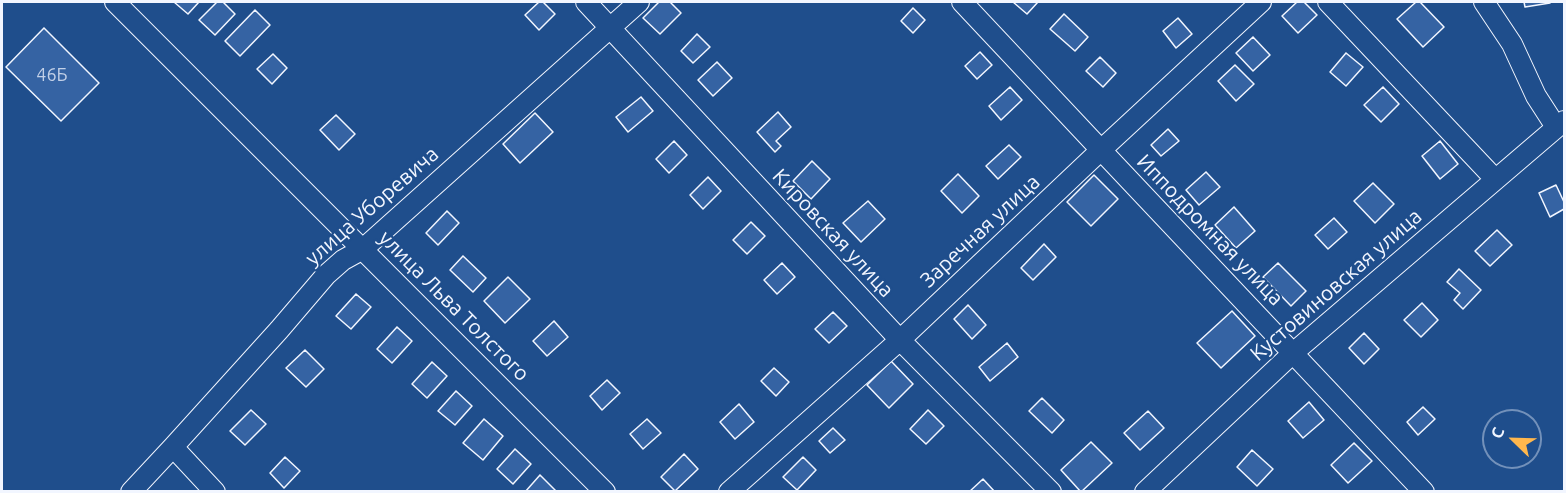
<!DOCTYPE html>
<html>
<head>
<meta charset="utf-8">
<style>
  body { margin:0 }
  #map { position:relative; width:1566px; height:493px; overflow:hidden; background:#1f4e8c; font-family:Ubuntu,sans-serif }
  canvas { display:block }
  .frame { position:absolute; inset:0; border:3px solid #f2f6ff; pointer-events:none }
  .north { position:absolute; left:1482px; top:409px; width:60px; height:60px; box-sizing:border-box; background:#1f4e8c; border:2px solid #7391ba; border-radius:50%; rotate:293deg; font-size:16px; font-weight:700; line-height:24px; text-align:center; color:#f2f6ff }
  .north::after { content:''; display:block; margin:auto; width:21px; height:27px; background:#ffb74d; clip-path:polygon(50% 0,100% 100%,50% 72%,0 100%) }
</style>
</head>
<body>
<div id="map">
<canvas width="1566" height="493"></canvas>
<div class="frame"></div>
<div class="north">С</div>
</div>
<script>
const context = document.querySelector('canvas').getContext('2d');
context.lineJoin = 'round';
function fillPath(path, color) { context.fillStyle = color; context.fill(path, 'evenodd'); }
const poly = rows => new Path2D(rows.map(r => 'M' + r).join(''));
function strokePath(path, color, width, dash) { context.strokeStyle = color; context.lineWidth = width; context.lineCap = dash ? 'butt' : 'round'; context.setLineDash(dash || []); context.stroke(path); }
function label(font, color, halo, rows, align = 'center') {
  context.font = font + ' Ubuntu,sans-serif'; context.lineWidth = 4.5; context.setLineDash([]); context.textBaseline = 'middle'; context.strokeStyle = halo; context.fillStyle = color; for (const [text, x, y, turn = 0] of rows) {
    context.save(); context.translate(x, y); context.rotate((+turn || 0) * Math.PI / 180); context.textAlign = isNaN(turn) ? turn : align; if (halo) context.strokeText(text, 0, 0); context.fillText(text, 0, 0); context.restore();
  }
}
const building = poly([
  [174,2,199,2,188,14,174,2],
  [217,2,223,2,235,14,215,35,199,20,217,2],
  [539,2,543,2,555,14,539,30,525,15,539,2],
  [659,2,670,2,681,13,660,34,643,18,659,2],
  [1013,2,1038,2,1027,14,1013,2],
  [1297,2,1304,2,1317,15,1298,33,1282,16,1297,2],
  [1416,2,1420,2,1444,27,1423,47,1397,19,1416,2],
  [1524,2,1549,2,1550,3,1525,7,1524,2],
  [913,8,925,20,913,33,901,21,913,8],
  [255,10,270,25,240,56,225,41,255,10],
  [1064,14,1088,37,1075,51,1050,29,1064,14],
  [1178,18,1192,34,1176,48,1163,31,1178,18],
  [44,28,99,83,61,121,6,67,44,28],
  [697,34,710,47,693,63,681,51,697,34],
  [1253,37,1270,55,1253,71,1236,53,1253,37],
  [980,52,992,65,977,79,965,66,980,52],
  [1346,53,1363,67,1346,86,1330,72,1346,53],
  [273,54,287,68,272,84,257,69,273,54],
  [1100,57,1116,73,1103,87,1086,71,1100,57],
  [717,62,732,78,713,96,698,80,717,62],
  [1235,65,1254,84,1236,101,1218,81,1235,65],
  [1010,87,1022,100,1001,120,989,106,1010,87],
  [1383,87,1399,104,1381,122,1364,105,1383,87],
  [641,97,653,111,628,132,616,117,641,97],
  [778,112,791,127,776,141,781,146,775,152,757,132,778,112],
  [535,113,553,132,520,163,503,144,535,113],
  [336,115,355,134,339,150,320,130,336,115],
  [1168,129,1179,141,1161,156,1151,145,1168,129],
  [674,141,687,155,669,173,656,159,674,141],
  [1440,141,1458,164,1440,179,1422,156,1440,141],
  [1009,145,1021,157,998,179,986,166,1009,145],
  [812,161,830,179,811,199,793,181,812,161],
  [1206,172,1220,187,1199,205,1186,190,1206,172],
  [958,174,979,196,962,213,941,191,958,174],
  [1094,175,1118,199,1091,226,1067,202,1094,175],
  [708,177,721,191,703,209,690,195,708,177],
  [1373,183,1394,204,1375,223,1354,201,1373,183],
  [1556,185,1564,202,1564,209,1550,217,1539,193,1556,185],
  [868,201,885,219,861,242,843,223,868,201],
  [1234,207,1255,231,1236,248,1215,225,1234,207],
  [447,211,459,223,438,245,426,233,447,211],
  [1334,218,1347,232,1328,249,1315,235,1334,218],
  [751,222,765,236,747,254,733,240,751,222],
  [1497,230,1512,245,1490,266,1475,251,1497,230],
  [1044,244,1056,257,1033,280,1021,268,1044,244],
  [463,256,486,278,473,292,450,270,463,256],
  [782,263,795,277,777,294,764,280,782,263],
  [1278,263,1306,291,1291,306,1263,277,1278,263],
  [1459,269,1481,290,1463,309,1454,300,1460,293,1447,282,1459,269],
  [508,277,530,299,505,323,484,301,508,277],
  [356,294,371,307,351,329,336,316,356,294],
  [1422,303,1438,320,1421,337,1404,320,1422,303],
  [968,305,986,325,972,339,954,319,968,305],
  [1232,311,1255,336,1221,368,1197,343,1232,311],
  [833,312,847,326,829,343,815,329,833,312],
  [554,321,568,337,547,356,533,341,554,321],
  [397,327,412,341,392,363,377,349,397,327],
  [1364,333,1379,349,1364,364,1349,348,1364,333],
  [1007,343,1018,357,990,381,979,367,1007,343],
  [305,350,324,369,306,387,286,368,305,350],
  [891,361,913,384,889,408,867,385,891,361],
  [432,362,447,376,427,398,412,384,432,362],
  [774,368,789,382,776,396,761,381,774,368],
  [607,380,620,393,602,410,590,396,607,380],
  [456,391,472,406,455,425,438,411,456,391],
  [1042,398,1064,420,1052,433,1029,411,1042,398],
  [1309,402,1324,420,1303,438,1288,421,1309,402],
  [739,404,754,422,735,439,720,422,739,404],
  [1423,407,1435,419,1418,435,1407,422,1423,407],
  [251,410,266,424,245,445,230,431,251,410],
  [928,410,944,426,926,444,910,429,928,410],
  [1148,411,1164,428,1140,450,1124,433,1148,411],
  [484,419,503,436,483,460,463,443,484,419],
  [647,419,661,433,643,449,630,434,647,419],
  [833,428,845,440,830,453,819,441,833,428],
  [1091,442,1112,463,1081,492,1061,470,1091,442],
  [1354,443,1372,461,1348,483,1331,465,1354,443],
  [515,449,531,464,513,484,497,469,515,449],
  [1252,450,1273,469,1257,486,1237,467,1252,450],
  [684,454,698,469,675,491,661,477,684,454],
  [285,457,300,471,284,488,270,473,285,457],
  [803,457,816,470,797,490,783,477,803,457],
  [540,475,557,492,525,492,540,475],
  [983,479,995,492,969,492,983,479]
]);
fillPath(building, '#3563a3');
strokePath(building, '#f2f6ff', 1.5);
const minor = poly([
  [115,2,605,492],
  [586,2,900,340,1051,492],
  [962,2,1101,150,1424,492],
  [1328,2,1495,179],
  [1484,2,1512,44,1536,96,1556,127],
  [173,447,215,492],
  [131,492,173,447,279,330,326,275,343,260,363,249,639,2],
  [729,492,900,340,1101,150,1261,2],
  [1145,492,1293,353,1564,121]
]);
strokePath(minor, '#f2f6ff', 22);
strokePath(minor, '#1f4e8c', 20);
label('18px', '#c3d1e8', null, [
  ["46Б",52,75]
]);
label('21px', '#f2f6ff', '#1f4e8c', [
  ["улица Уборевича",372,206,-41],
  ["Ипподромная улица",1210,230,46],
  ["Заречная улица",980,231,-43],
  ["Кировская улица",833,233,47],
  ["Кустовиновская улица",1336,285,-41],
  ["улица Льва Толстого",454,306,45]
]);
</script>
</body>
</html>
